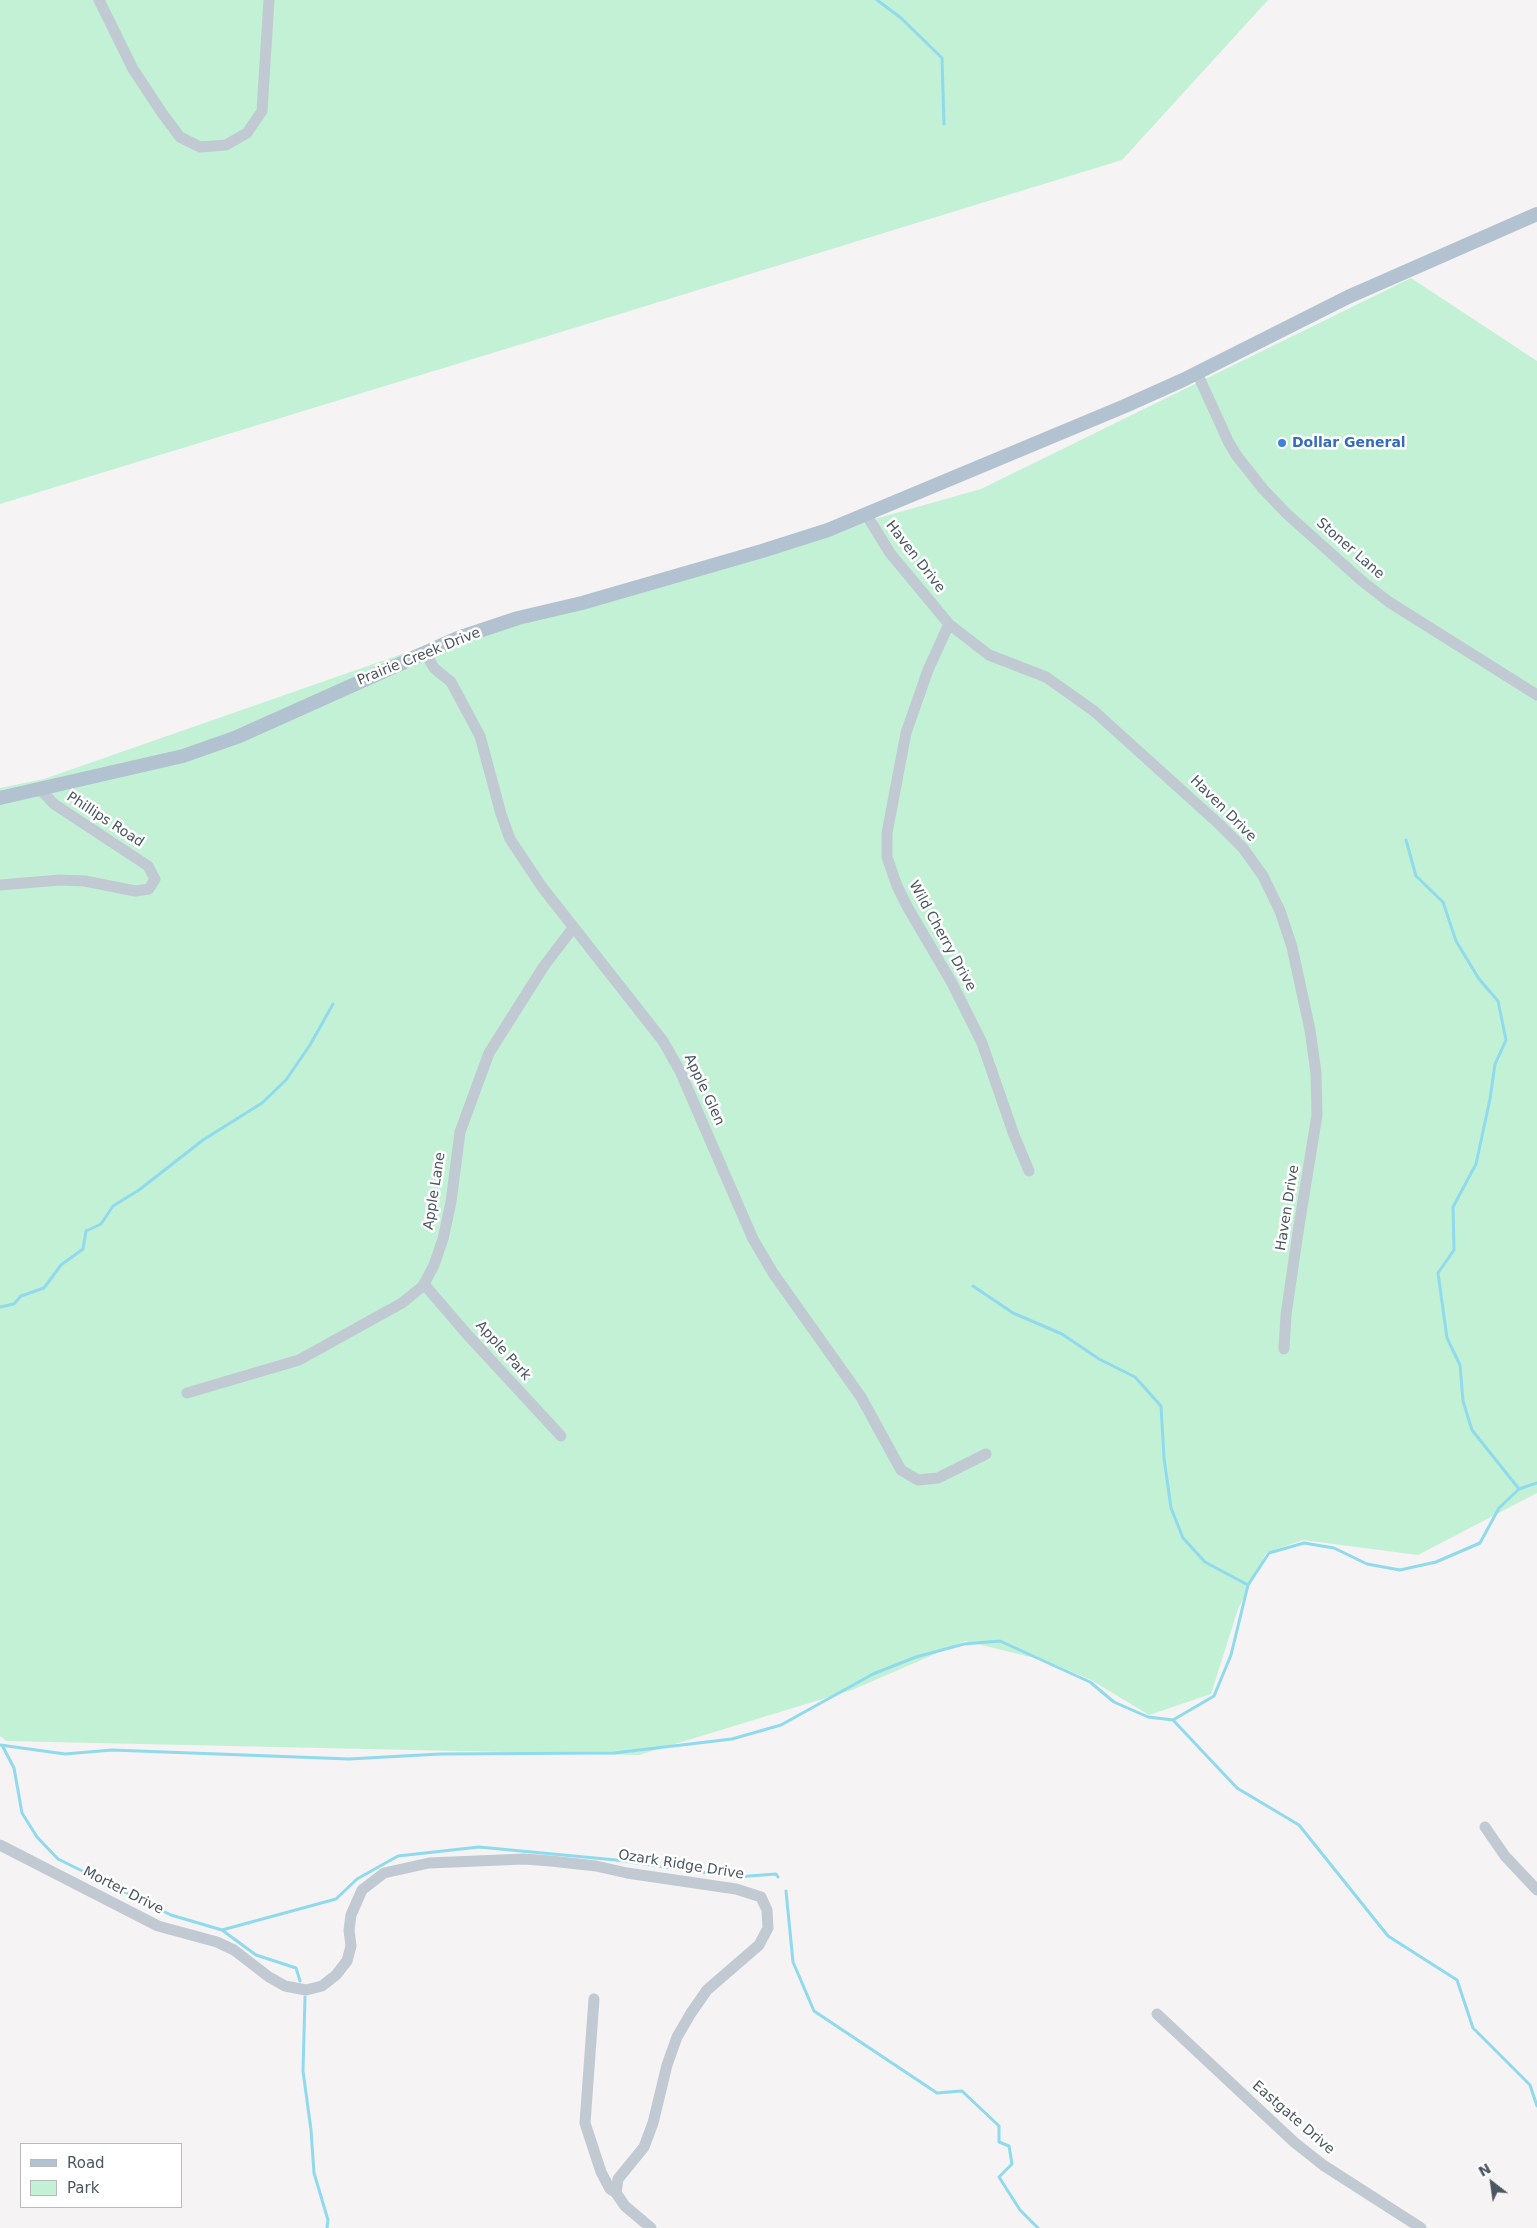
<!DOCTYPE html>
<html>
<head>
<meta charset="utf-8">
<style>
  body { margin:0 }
  #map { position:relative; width:1537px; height:2228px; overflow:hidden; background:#f5f3f3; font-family:"DejaVu Sans",sans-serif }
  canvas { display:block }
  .legend { position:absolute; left:20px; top:2143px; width:162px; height:65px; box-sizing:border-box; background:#fff; border:1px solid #b7bbc0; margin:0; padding:6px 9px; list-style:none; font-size:15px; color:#4a5661 }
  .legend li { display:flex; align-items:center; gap:10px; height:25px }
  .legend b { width:25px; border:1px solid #b7bbc0 }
  .north { position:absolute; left:1467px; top:2158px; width:50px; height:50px; -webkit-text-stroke:4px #fff; paint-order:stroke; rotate:330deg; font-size:14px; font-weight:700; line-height:20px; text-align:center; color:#4a5661 }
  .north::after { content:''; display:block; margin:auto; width:18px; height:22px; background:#4a5661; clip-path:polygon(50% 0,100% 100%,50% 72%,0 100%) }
</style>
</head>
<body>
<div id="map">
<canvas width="1537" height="2228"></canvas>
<ul class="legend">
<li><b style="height:6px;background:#b3c2d1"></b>Road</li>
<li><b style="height:14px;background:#c3f1d5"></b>Park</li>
</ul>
<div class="north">N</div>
</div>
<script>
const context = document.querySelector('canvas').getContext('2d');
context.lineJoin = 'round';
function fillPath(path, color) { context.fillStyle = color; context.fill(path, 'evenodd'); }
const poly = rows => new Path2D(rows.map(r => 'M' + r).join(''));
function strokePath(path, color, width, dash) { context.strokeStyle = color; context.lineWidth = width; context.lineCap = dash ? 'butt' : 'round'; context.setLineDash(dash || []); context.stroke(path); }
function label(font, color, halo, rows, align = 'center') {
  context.font = font + ' "DejaVu Sans",sans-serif'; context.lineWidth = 5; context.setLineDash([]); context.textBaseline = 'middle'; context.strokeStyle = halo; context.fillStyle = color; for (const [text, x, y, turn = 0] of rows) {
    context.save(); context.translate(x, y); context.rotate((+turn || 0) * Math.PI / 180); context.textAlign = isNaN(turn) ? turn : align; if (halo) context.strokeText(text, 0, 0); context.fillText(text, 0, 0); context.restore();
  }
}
fillPath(poly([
  [0,0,1268,0,1122,160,0,504],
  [1411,278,1537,361,1537,1493,1418,1555,1303,1540,1266,1553,1238,1609,1211,1694,1149,1715,1091,1680,1047,1661,965,1641,852,1690,639,1755,6,1741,0,1736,0,788,44,779,425,646,981,489]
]), '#c3f1d5');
strokePath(poly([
  [877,0,901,18,942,58,944,124],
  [1406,840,1416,876,1443,902,1456,941,1479,979,1498,1001,1506,1040,1495,1064,1490,1099,1476,1164,1453,1207,1454,1250,1438,1273,1447,1338,1460,1365,1463,1401,1472,1430,1519,1489],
  [973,1286,1013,1313,1062,1334,1099,1359,1135,1377,1161,1406,1164,1458,1171,1508,1183,1538,1205,1562,1248,1585],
  [0,1307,14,1304,21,1296,44,1288,61,1265,83,1249,86,1231,101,1224,113,1206,139,1190,203,1140,262,1103,286,1080,310,1045,333,1004],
  [1173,1720,1237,1788,1299,1825,1388,1936,1457,1980,1473,2028,1530,2085,1537,2106],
  [0,1745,65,1754,112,1750,349,1759,440,1754,614,1753,732,1739,781,1725,873,1674,916,1657,964,1644,1000,1641,1090,1682,1114,1702,1148,1717,1173,1720,1214,1696,1231,1655,1248,1585,1269,1553,1304,1543,1334,1548,1367,1564,1400,1570,1436,1562,1480,1543,1499,1508,1519,1489,1537,1483],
  [3,1747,14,1768,22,1813,37,1837,58,1859,171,1915,222,1930,256,1955,296,1968,300,1981],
  [786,1891,793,1962,814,2011,937,2093,962,2091,999,2126,999,2142,1009,2146,1012,2164,999,2177,1020,2210,1038,2228],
  [222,1930,336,1899,357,1879,398,1856,479,1847,616,1860,736,1877,776,1874,778,1877],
  [305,1997,303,2071,311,2130,314,2173,328,2220,327,2228]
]), '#90daee', 3);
strokePath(poly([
  [99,0,133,69,162,113,180,137,200,147,226,145,247,133,262,111,269,0],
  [1197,373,1229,443,1237,456,1263,489,1287,514,1362,581,1389,602,1537,695],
  [866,514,890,553,949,624,989,655,1046,677,1094,711,1219,824,1243,848,1263,876,1280,911,1292,947,1310,1030,1316,1073,1317,1115,1298,1232,1286,1315,1284,1349],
  [949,624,928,670,906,733,887,833,887,857,897,886,908,908,952,983,982,1043,1014,1135,1029,1171],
  [425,652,434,668,451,682,480,736,501,814,510,839,542,887,663,1041,680,1071,753,1239,773,1273,861,1397,901,1470,918,1480,938,1478,986,1454],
  [0,885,60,880,85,881,135,891,149,889,155,879,148,866,54,804,40,789],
  [424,1284,465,1332,561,1436],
  [187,1393,299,1360,402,1303,423,1286,434,1265,443,1239,451,1202,460,1132,489,1053,544,966,573,928],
  [1485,1827,1505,1856,1537,1890],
  [0,1845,158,1926,217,1942,234,1950,269,1977,285,1986,306,1990,322,1986,336,1975,347,1961,351,1946,349,1930,351,1915,362,1890,384,1873,429,1863,524,1859,551,1861,596,1866,627,1873,736,1889,761,1897,767,1910,768,1928,759,1945,707,1990,691,2013,677,2037,667,2065,653,2123,644,2147,618,2179,616,2193,625,2206,651,2228],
  [594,1999,585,2123,601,2172,610,2189,616,2193],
  [1157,2014,1294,2142,1323,2165,1421,2228]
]), '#c1cad2', 11);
strokePath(poly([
  [0,798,183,756,237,737,458,638,518,618,582,603,762,551,828,530,1125,406,1183,380,1348,297,1537,214]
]), '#b3c2d1', 14);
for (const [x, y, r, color] of [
  [1282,443,5,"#3f7fe0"]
]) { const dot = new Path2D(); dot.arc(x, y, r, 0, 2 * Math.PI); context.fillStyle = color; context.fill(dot); strokePath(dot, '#fff', 2); }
label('bold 14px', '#366cbe', '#fff', [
  ["Dollar General",1292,443]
], 'left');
label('14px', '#4a5661', '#fff', [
  ["Stoner Lane",1350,549,41],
  ["Haven Drive",915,557,52],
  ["Prairie Creek Drive",419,657,-22],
  ["Haven Drive",1223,809,45],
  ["Phillips Road",105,820,33],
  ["Wild Cherry Drive",942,936,61],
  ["Apple Glen",704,1090,65],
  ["Apple Lane",435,1191,-81],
  ["Haven Drive",1288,1208,-81],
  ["Apple Park",503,1351,48],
  ["Ozark Ridge Drive",681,1865,9],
  ["Morter Drive",123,1891,27],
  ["Eastgate Drive",1293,2118,41]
]);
</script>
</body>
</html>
